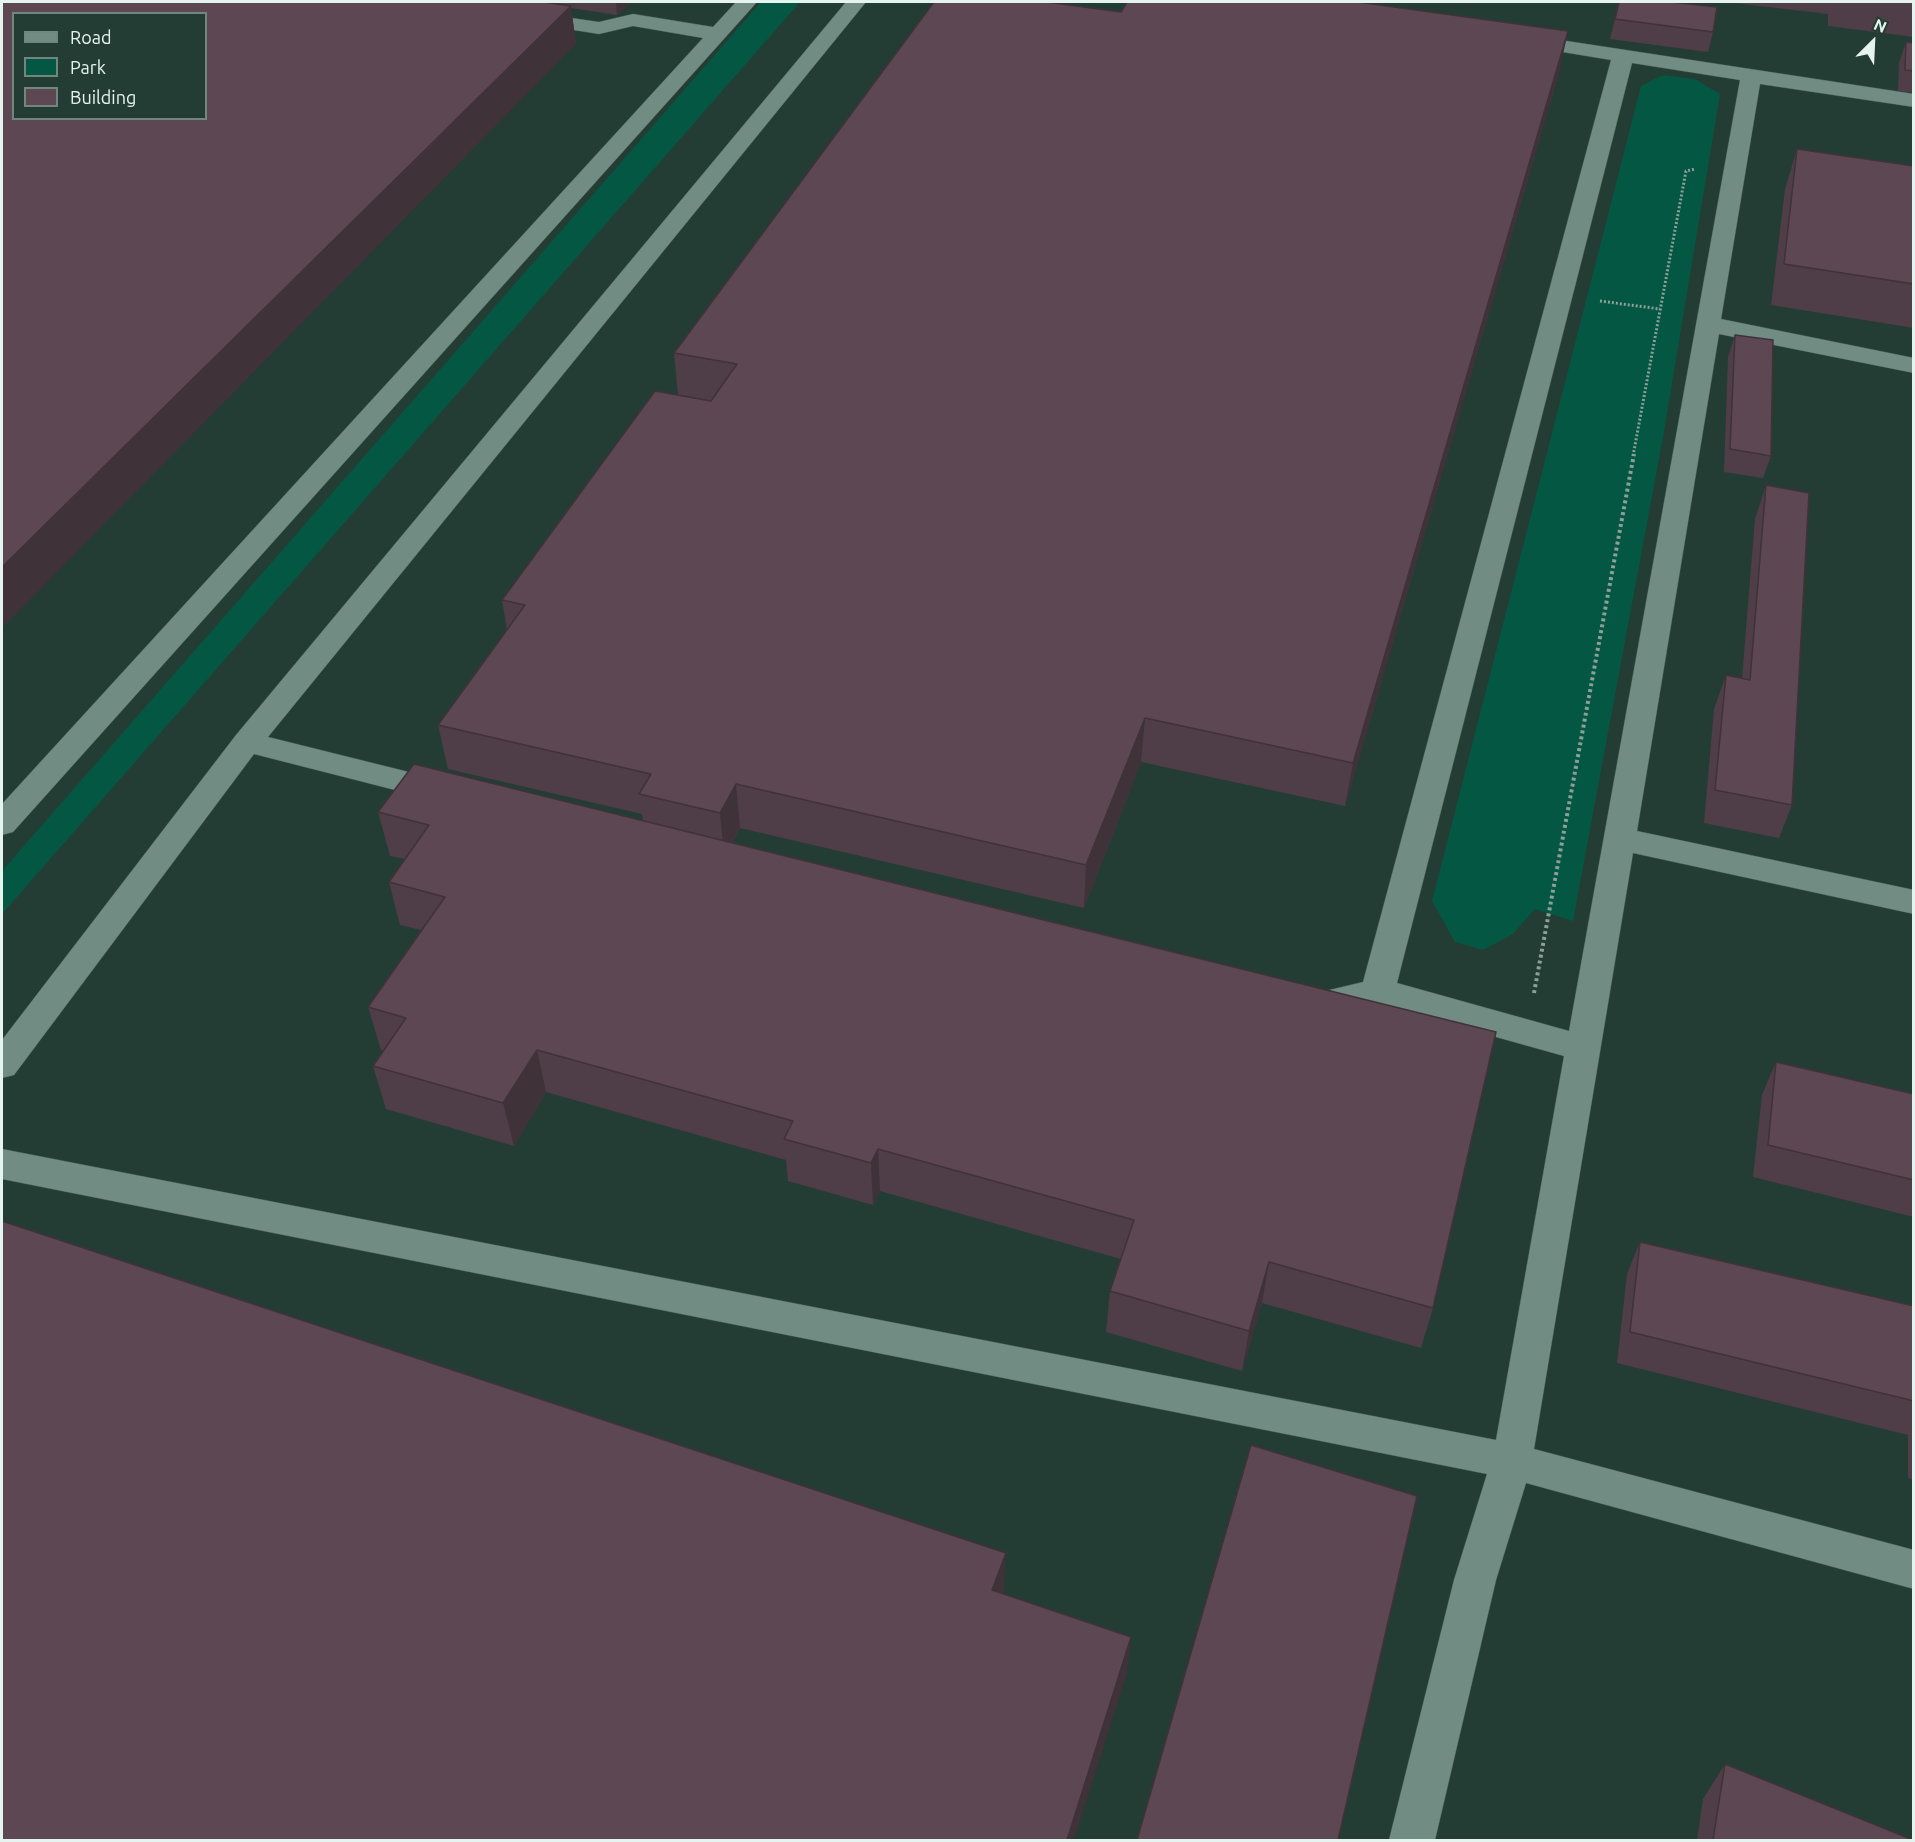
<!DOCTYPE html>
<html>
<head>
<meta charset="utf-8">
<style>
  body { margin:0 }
  #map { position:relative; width:1915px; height:1842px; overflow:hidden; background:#243d34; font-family:Ubuntu,sans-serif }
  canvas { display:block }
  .frame { position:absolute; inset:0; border:3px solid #e5f4ee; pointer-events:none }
  .legend { position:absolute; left:12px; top:12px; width:195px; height:108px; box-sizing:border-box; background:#243d34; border:2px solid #71867e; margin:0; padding:8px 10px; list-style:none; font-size:18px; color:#e5f4ee }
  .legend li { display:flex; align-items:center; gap:12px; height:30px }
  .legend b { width:30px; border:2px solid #71867e }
  .north { position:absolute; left:1843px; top:12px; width:60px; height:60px; -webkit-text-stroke:4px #243d34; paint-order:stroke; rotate:24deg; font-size:16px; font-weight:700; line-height:24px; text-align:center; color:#e5f4ee }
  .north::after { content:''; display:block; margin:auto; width:21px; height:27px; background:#e5f4ee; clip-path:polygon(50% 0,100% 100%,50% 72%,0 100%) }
</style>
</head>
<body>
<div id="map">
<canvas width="1915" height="1842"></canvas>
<div class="frame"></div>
<ul class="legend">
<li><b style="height:8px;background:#718c82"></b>Road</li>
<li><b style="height:16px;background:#045743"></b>Park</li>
<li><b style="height:16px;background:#5c4752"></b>Building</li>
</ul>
<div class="north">N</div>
</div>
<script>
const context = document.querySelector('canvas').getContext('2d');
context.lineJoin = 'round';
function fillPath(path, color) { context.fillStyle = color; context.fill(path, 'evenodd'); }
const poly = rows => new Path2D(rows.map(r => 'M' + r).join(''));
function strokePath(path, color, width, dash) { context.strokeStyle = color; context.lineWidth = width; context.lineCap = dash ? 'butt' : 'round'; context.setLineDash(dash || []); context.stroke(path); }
fillPath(poly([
  [761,2,800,2,2,914,2,871],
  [1663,75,1695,79,1720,94,1663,437,1573,921,1535,909,1513,934,1483,950,1455,942,1432,901,1641,86]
]), '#045743');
const minor = poly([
  [736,2,757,2,13,832,2,835,2,804,703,38,633,26,599,34,523,22,520,18,523,14,530,12,599,22,633,14,713,27,736,2],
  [846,2,866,2,268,737,457,784,462,792,457,800,446,803,254,754,14,1075,2,1078,2,1040,236,735,846,2],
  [1521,34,1914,94,1914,107,1760,84,1721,319,1914,358,1914,373,1719,334,1637,831,1914,890,1914,914,1633,853,1534,1449,1914,1550,1914,1589,1526,1483,1496,1580,1435,1840,1389,1840,1454,1580,1487,1474,2,1179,2,1149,1496,1440,1564,1056,1378,1004,1318,1020,1300,1015,1295,1006,1300,997,1363,982,1611,60,1514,44,1511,40,1514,36,1521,34],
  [1632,63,1740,80,1569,1031,1397,983,1632,63]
]);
strokePath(minor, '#445953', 1);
strokePath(poly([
  [1600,301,1660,309],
  [1633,456,1686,171,1695,169]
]), '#8c9f98', 3, [2, 2]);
strokePath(poly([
  [1534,993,1634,454]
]), '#8c9f98', 4, [3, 3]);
fillPath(minor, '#718c82');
fillPath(poly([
  [1619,2,1713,32,1708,52,1610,39],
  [1726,2,1914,2,1914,37,1828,26,1828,14],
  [551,3,551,2,631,2,617,15,571,8,576,44],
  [1121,12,1560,69,1345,806,1141,762,1084,908,740,828,732,843,1433,1308,1421,1348,1262,1303,1242,1371,1106,1332,1110,1291,1121,1259,880,1191,873,1205,788,1181,786,1160,546,1092,514,1146,386,1109,373,1066,384,1051,381,1050,368,1007,421,930,400,925,389,882,405,859,390,856,378,812,643,821,642,814,448,769,438,725,507,630,502,600,678,395,674,353],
  [1906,42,1914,43,1914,93,1898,91,1899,63],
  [1797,149,1914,166,1914,328,1771,305,1785,189],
  [1735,335,1771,456,1763,478,1724,472,1728,357],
  [1766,485,1792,805,1779,838,1704,823,1714,709,1726,675,1742,678,1755,519],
  [1776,1062,1914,1094,1914,1217,1753,1177,1762,1095],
  [1640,1242,1914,1306,1914,1480,1908,1478,1908,1435,1617,1363,1627,1274],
  [1725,1764,1913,1840,1697,1840,1703,1799]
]), '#4f3d47');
fillPath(poly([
  [616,2,631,2,617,15],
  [571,6,576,44,2,628,2,567],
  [1568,31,1560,69,1345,806,1353,763],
  [1145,718,1141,762,1084,908,1086,865],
  [736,784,740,828,724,856,720,813],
  [537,1050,546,1092,514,1146,503,1103],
  [878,1149,880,1191,873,1205,871,1163],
  [1269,1262,1262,1303,1242,1371,1249,1331],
  [1006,1553,1004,1590,991,1627,992,1590],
  [1131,1637,1127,1673,1074,1840,1067,1840]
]), '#403239');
const building = poly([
  [2,2,544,2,571,6,2,567,2,2],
  [14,14,206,14,206,118,14,118,14,14],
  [934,2,1047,2,1121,12,1127,2,1358,2,1568,31,1353,763,1145,718,1086,865,736,784,720,813,639,794,651,774,438,725,525,605,502,600,655,391,711,401,737,364,674,353,934,2],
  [1619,2,1671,2,1717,7,1713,32,1615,19,1619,2],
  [1906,42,1914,43,1914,71,1905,70,1906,42],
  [1797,149,1914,166,1914,284,1784,264,1797,149],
  [1735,335,1773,340,1771,456,1730,449,1735,335],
  [1766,485,1809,493,1792,805,1715,790,1726,675,1750,680,1766,485],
  [414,764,1496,1032,1433,1308,1269,1262,1249,1331,1110,1291,1134,1220,878,1149,871,1163,784,1139,793,1121,537,1050,503,1103,373,1066,406,1018,368,1007,445,897,389,882,429,825,378,812,414,764],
  [1776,1062,1914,1094,1914,1180,1768,1145,1776,1062],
  [2,1221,1006,1553,992,1590,1131,1637,1067,1840,2,1840,2,1221],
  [1640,1242,1914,1306,1914,1401,1630,1332,1640,1242],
  [1251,1445,1417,1496,1338,1840,1137,1840,1251,1445],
  [1725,1764,1913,1840,1713,1840,1725,1764]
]);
fillPath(building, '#5c4752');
strokePath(building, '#403239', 1.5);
</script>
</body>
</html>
